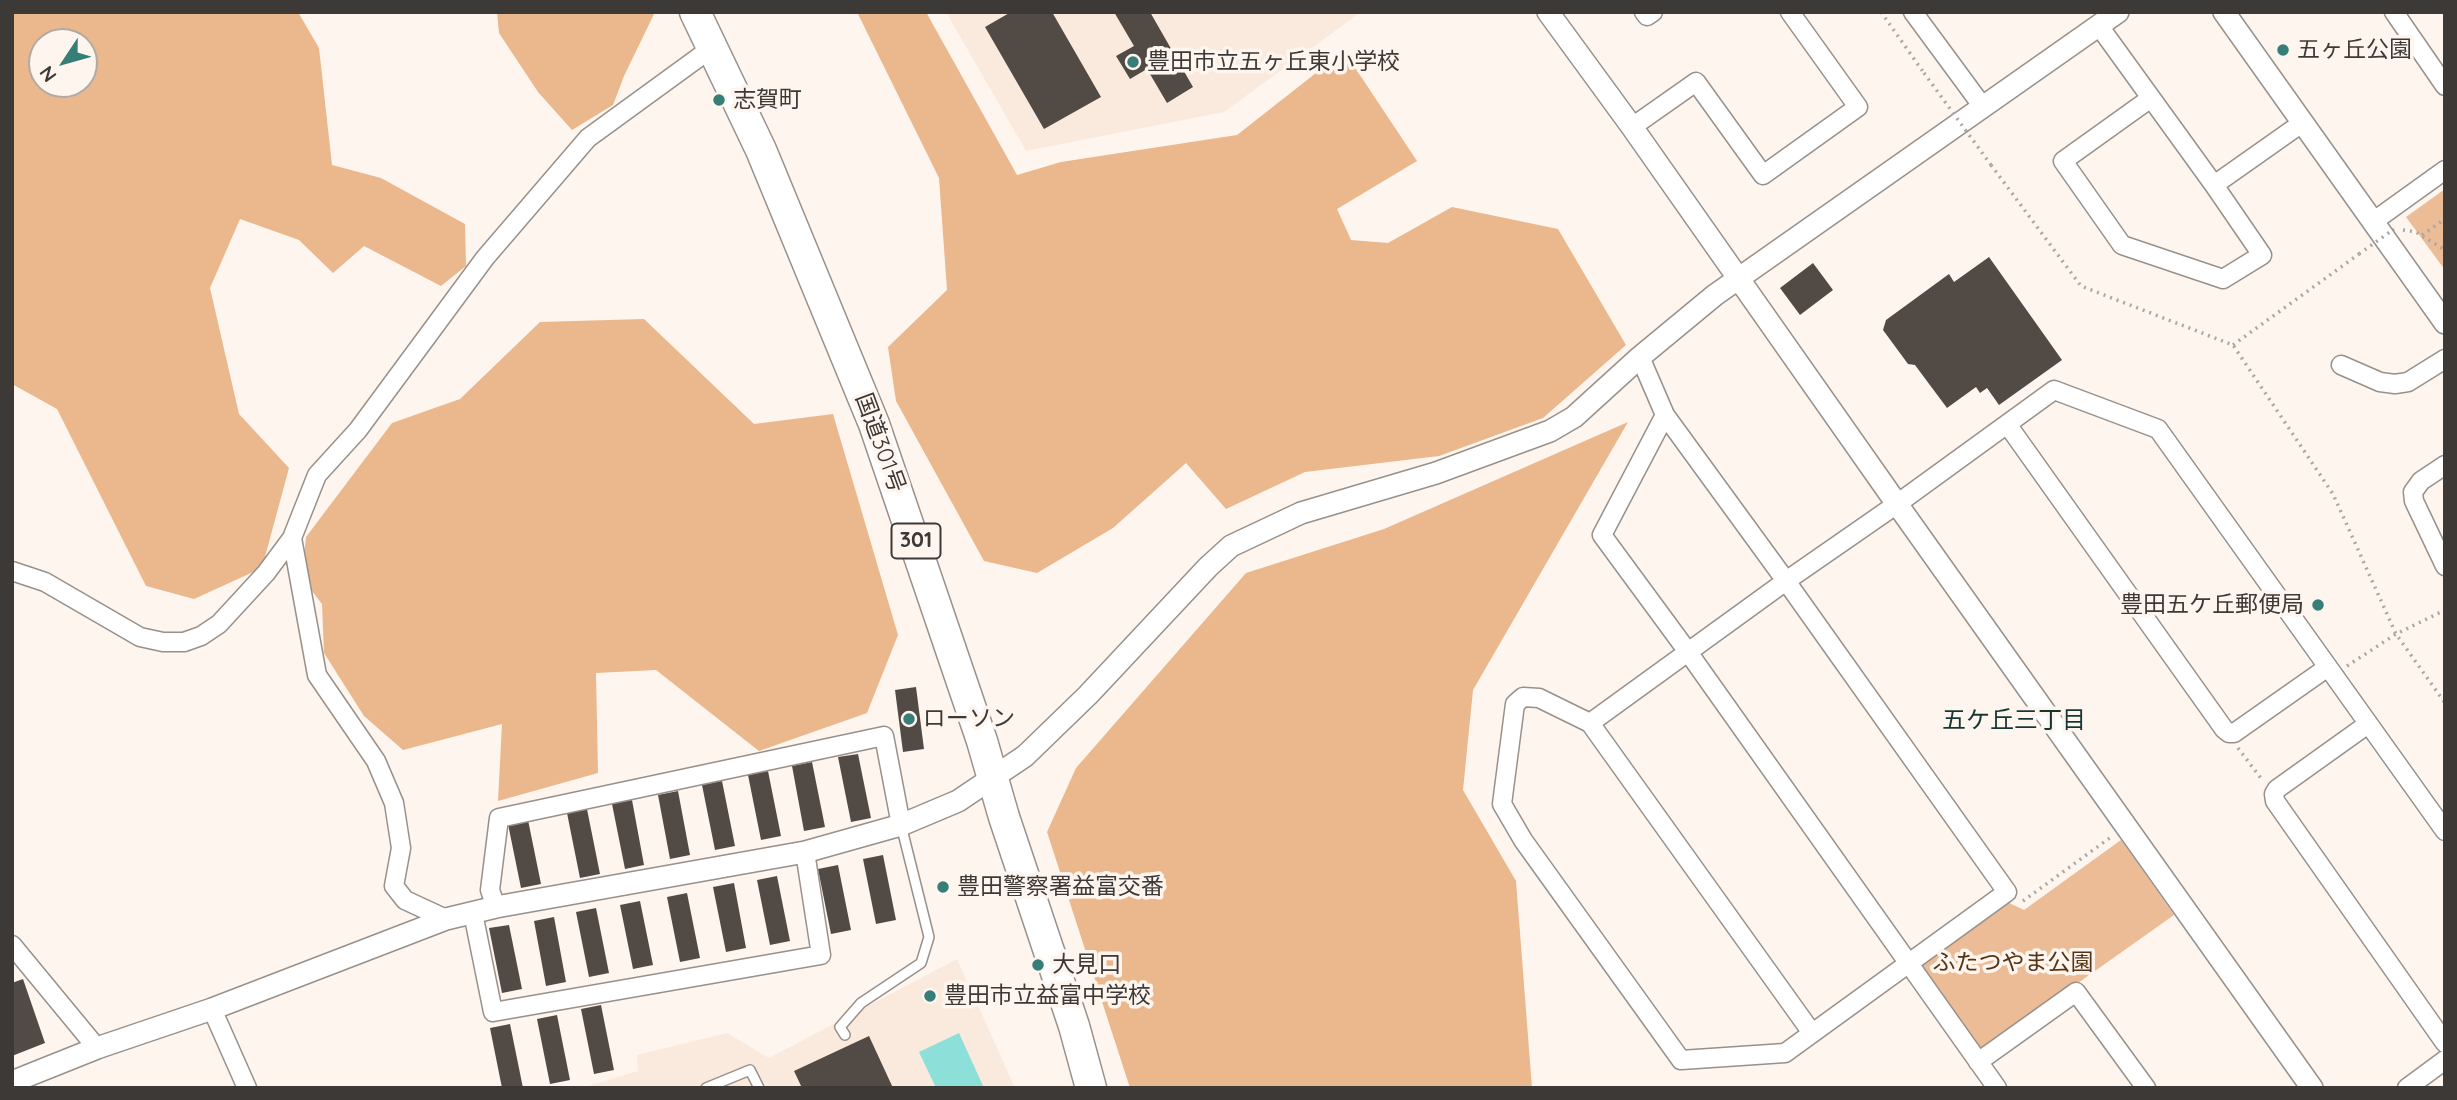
<!DOCTYPE html>
<html>
<head>
<meta charset="utf-8">
<style>
  body { margin:0 }
  #map { position:relative; width:2457px; height:1100px; overflow:hidden; background:#fef5ee; font-family:Quicksand,sans-serif }
  canvas { display:block }
  .frame { position:absolute; inset:0; border:14px solid #3d3936; pointer-events:none }
  .north { position:absolute; left:28px; top:28px; width:70px; height:70px; box-sizing:border-box; background:#fef5ee; border:2px solid #b1aaa4; border-radius:50%; rotate:234deg; font-size:19px; font-weight:700; line-height:28px; text-align:center; color:#3d3936 }
  .north::after { content:''; display:block; margin:auto; width:24px; height:32px; background:#377e79; clip-path:polygon(50% 0,100% 100%,50% 72%,0 100%) }
</style>
</head>
<body>
<div id="map">
<canvas width="2457" height="1100"></canvas>
<div class="frame"></div>
<div class="north">N</div>
</div>
<script>
const context = document.querySelector('canvas').getContext('2d');
context.lineJoin = 'round';
function fillPath(path, color) { context.fillStyle = color; context.fill(path, 'evenodd'); }
const poly = rows => new Path2D(rows.map(r => 'M' + r).join(''));
function strokePath(path, color, width, dash) { context.strokeStyle = color; context.lineWidth = width; context.lineCap = dash ? 'butt' : 'round'; context.setLineDash(dash || []); context.stroke(path); }
function label(font, color, halo, rows, align = 'center') {
  context.font = font + ' Quicksand,"Noto Sans JP",sans-serif'; context.lineWidth = 7; context.setLineDash([]); context.textBaseline = 'middle'; context.strokeStyle = halo; context.fillStyle = color; for (const [text, x, y, turn = 0] of rows) {
    context.save(); context.translate(x, y); context.rotate((+turn || 0) * Math.PI / 180); context.textAlign = isNaN(turn) ? turn : align; if (halo) context.strokeText(text, 0, 0); context.fillText(text, 0, 0); context.restore();
  }
}
fillPath(poly([
  [946,12,1361,12,1224,112,1026,151],
  [957,959,1015,1088,581,1088,638,1071,637,1055,727,1033,769,1058]
]), '#faeade');
fillPath(poly([
  [2445,189,2445,270,2406,217],
  [2121,840,2174,915,1982,1051,1920,965,2007,902,2024,910]
]), '#ebbc96');
fillPath(poly([
  [12,12,298,12,319,48,332,165,381,178,465,224,466,266,441,286,364,246,333,273,299,240,240,219,210,288,239,414,289,468,262,568,194,599,146,586,57,409,12,384],
  [42,42,84,42,84,84,42,84],
  [497,12,655,12,624,76,613,105,572,130,538,92,499,33],
  [857,12,926,12,1017,175,1061,162,1237,135,1344,51,1417,161,1337,209,1351,240,1388,243,1452,207,1558,229,1626,345,1543,418,1439,456,1305,472,1226,509,1186,463,1113,528,1037,573,984,561,896,401,888,347,947,290,939,178],
  [644,319,754,424,833,414,898,635,867,713,759,751,656,670,596,673,598,773,498,801,502,724,403,750,364,716,324,653,322,604,302,578,306,537,392,423,460,399,540,322],
  [1628,422,1473,690,1463,790,1516,881,1532,1088,1130,1088,1047,832,1076,768,1246,573,1384,529]
]), '#ebb78d');
fillPath(poly([
  [959,1033,984,1088,936,1088,919,1052]
]), '#8ce0d9');
fillPath(poly([
  [1011,12,1052,12,1101,97,1044,129,985,27],
  [1114,12,1150,12,1193,87,1167,103,1147,69,1130,79,1116,56,1134,46],
  [1989,257,2062,360,1999,405,1987,388,1980,393,1976,387,1947,408,1915,365,1908,364,1883,330,1886,320,1949,274,1954,282],
  [1813,263,1833,290,1800,315,1780,288],
  [916,687,924,749,903,752,895,690],
  [858,754,871,818,851,822,838,757],
  [812,762,825,827,804,831,792,766],
  [768,771,781,836,761,840,748,775],
  [722,781,735,846,715,850,702,785],
  [678,791,690,855,670,859,658,795],
  [632,800,644,865,625,869,612,804],
  [587,809,600,874,580,878,567,813],
  [528,820,541,884,521,888,508,824],
  [883,855,896,920,876,924,863,859],
  [838,865,851,930,831,934,818,869],
  [777,876,790,941,770,945,757,880],
  [734,883,746,948,726,952,713,887],
  [687,893,700,958,680,962,667,897],
  [640,901,653,965,633,969,620,905],
  [596,908,609,973,589,977,576,912],
  [554,917,566,982,546,986,534,921],
  [509,925,522,989,502,993,489,928],
  [23,979,45,1043,12,1056,12,983],
  [601,1005,614,1070,594,1074,581,1009],
  [557,1015,570,1080,550,1084,537,1019],
  [510,1024,523,1088,502,1088,490,1028],
  [869,1036,893,1088,802,1088,794,1071]
]), '#524b45');
const service = poly([
  [845,1035,840,1027,861,1003,921,963,929,937,901,825],
  [706,1088,750,1070,759,1088]
]);
const minor = poly([
  [1644,12,1647,16,1653,12],
  [1913,12,1983,107],
  [2394,12,2445,86],
  [2099,26,2214,185,2262,255,2223,279,2122,245,2063,161,2151,98],
  [1632,127,1696,82,1763,175,1858,107,1790,12],
  [2214,185,2302,123],
  [2374,221,2445,170],
  [1640,357,1665,415,1786,581,2007,892,1785,1053,1681,1060,1523,840,1502,804,1515,704,1523,697,1539,698,1590,723,1786,581,1897,504,2054,390,2158,429,2445,831],
  [2341,365,2380,382,2395,384,2408,382,2445,359],
  [1665,415,1602,535,1688,652,1997,1088],
  [2007,424,2224,729,2229,733,2234,733,2328,667],
  [2445,465,2421,481,2413,492,2414,501,2445,566],
  [292,538,317,675,376,761,394,803,401,848,394,886,405,900,446,919],
  [12,571,45,582,140,637,163,642,184,642,201,636,219,624,266,573,292,538,317,475,358,430,485,258,588,138,713,47],
  [1590,723,1812,1033],
  [2368,724,2277,789,2274,794,2275,801,2445,1043],
  [496,907,490,890,499,818,884,736,901,825],
  [473,913,493,1012,821,955,805,852],
  [12,945,97,1048],
  [212,1009,247,1088],
  [1978,1062,2076,992,2146,1088],
  [2407,1088,2445,1060]
]);
const tertiary = poly([
  [1548,12,1632,127,1897,504,2312,1088],
  [2224,12,2445,323],
  [12,1082,97,1048,212,1009,446,919,496,907,805,852,901,825,958,801,1025,756,1088,695,1208,567,1231,546,1301,513,1436,473,1550,431,1574,417,1640,357,1715,295,2118,12]
]);
const trunk = poly([
  [695,12,761,150,874,424,982,741,1004,817,1074,1026,1091,1088]
]);
strokePath(service, '#98908a', 12);
strokePath(minor, '#98908a', 21);
strokePath(tertiary, '#98908a', 24);
strokePath(trunk, '#98908a', 33);
strokePath(poly([
  [1881,12,1924,73],
  [1991,165,2081,286,2233,345,2333,494,2396,634,2445,703],
  [2403,230,2416,232,2445,250],
  [2422,235,2445,219],
  [2233,345,2359,254],
  [2347,666,2396,634,2445,610],
  [2238,748,2263,781],
  [2023,901,2111,837]
]), '#aca5a0', 3.5, [2, 5]);
strokePath(service, '#fff', 9);
strokePath(minor, '#fff', 18);
strokePath(tertiary, '#fff', 21);
strokePath(trunk, '#fff', 30);
strokePath(poly([
  [1924,73,1991,165],
  [2359,254,2394,229]
]), '#aca5a0', 3.5, [2, 5]);
for (const [x, y, r, color] of [
  [2283,50,7,"#377e79"],
  [1133,62,7,"#377e79"],
  [719,100,7,"#377e79"],
  [2318,605,7,"#377e79"],
  [909,719,7,"#377e79"],
  [943,887,7,"#377e79"],
  [1038,965,7,"#377e79"],
  [930,996,7,"#377e79"]
]) { const dot = new Path2D(); dot.arc(x, y, r, 0, 2 * Math.PI); context.fillStyle = color; context.fill(dot); strokePath(dot, '#fef5ee', 2.5); }
for (const [x, y, w] of [
  [916,541,49]
]) { const box = new Path2D(); box.roundRect(x - w / 2, y - 17.5, w, 35, 5); context.fillStyle = '#fef5ee'; context.fill(box); strokePath(box, '#3d3936', 2); }
label('bold 21px', '#3d3936', null, [
  ["301",916,541]
]);
label('23px', '#3d3936', '#fef5ee', [
  ["五ヶ丘公園",2297,50],
  ["豊田市立五ヶ丘東小学校",1147,62],
  ["志賀町",733,100],
  ["豊田五ケ丘郵便局",2304,605,"right"],
  ["ローソン",923,719],
  ["豊田警察署益富交番",957,887],
  ["大見口",1052,965],
  ["豊田市立益富中学校",944,996]
], 'left');
label('23px', '#3d3936', '#fef5ee', [
  ["国道301号",880,443,70]
]);
label('23px', '#563313', '#fef5ee', [
  ["ふたつやま公園",2013,963]
]);
label('24px', '#143634', '#fef5ee', [
  ["五ケ丘三丁目",2014,721]
]);
</script>
</body>
</html>
